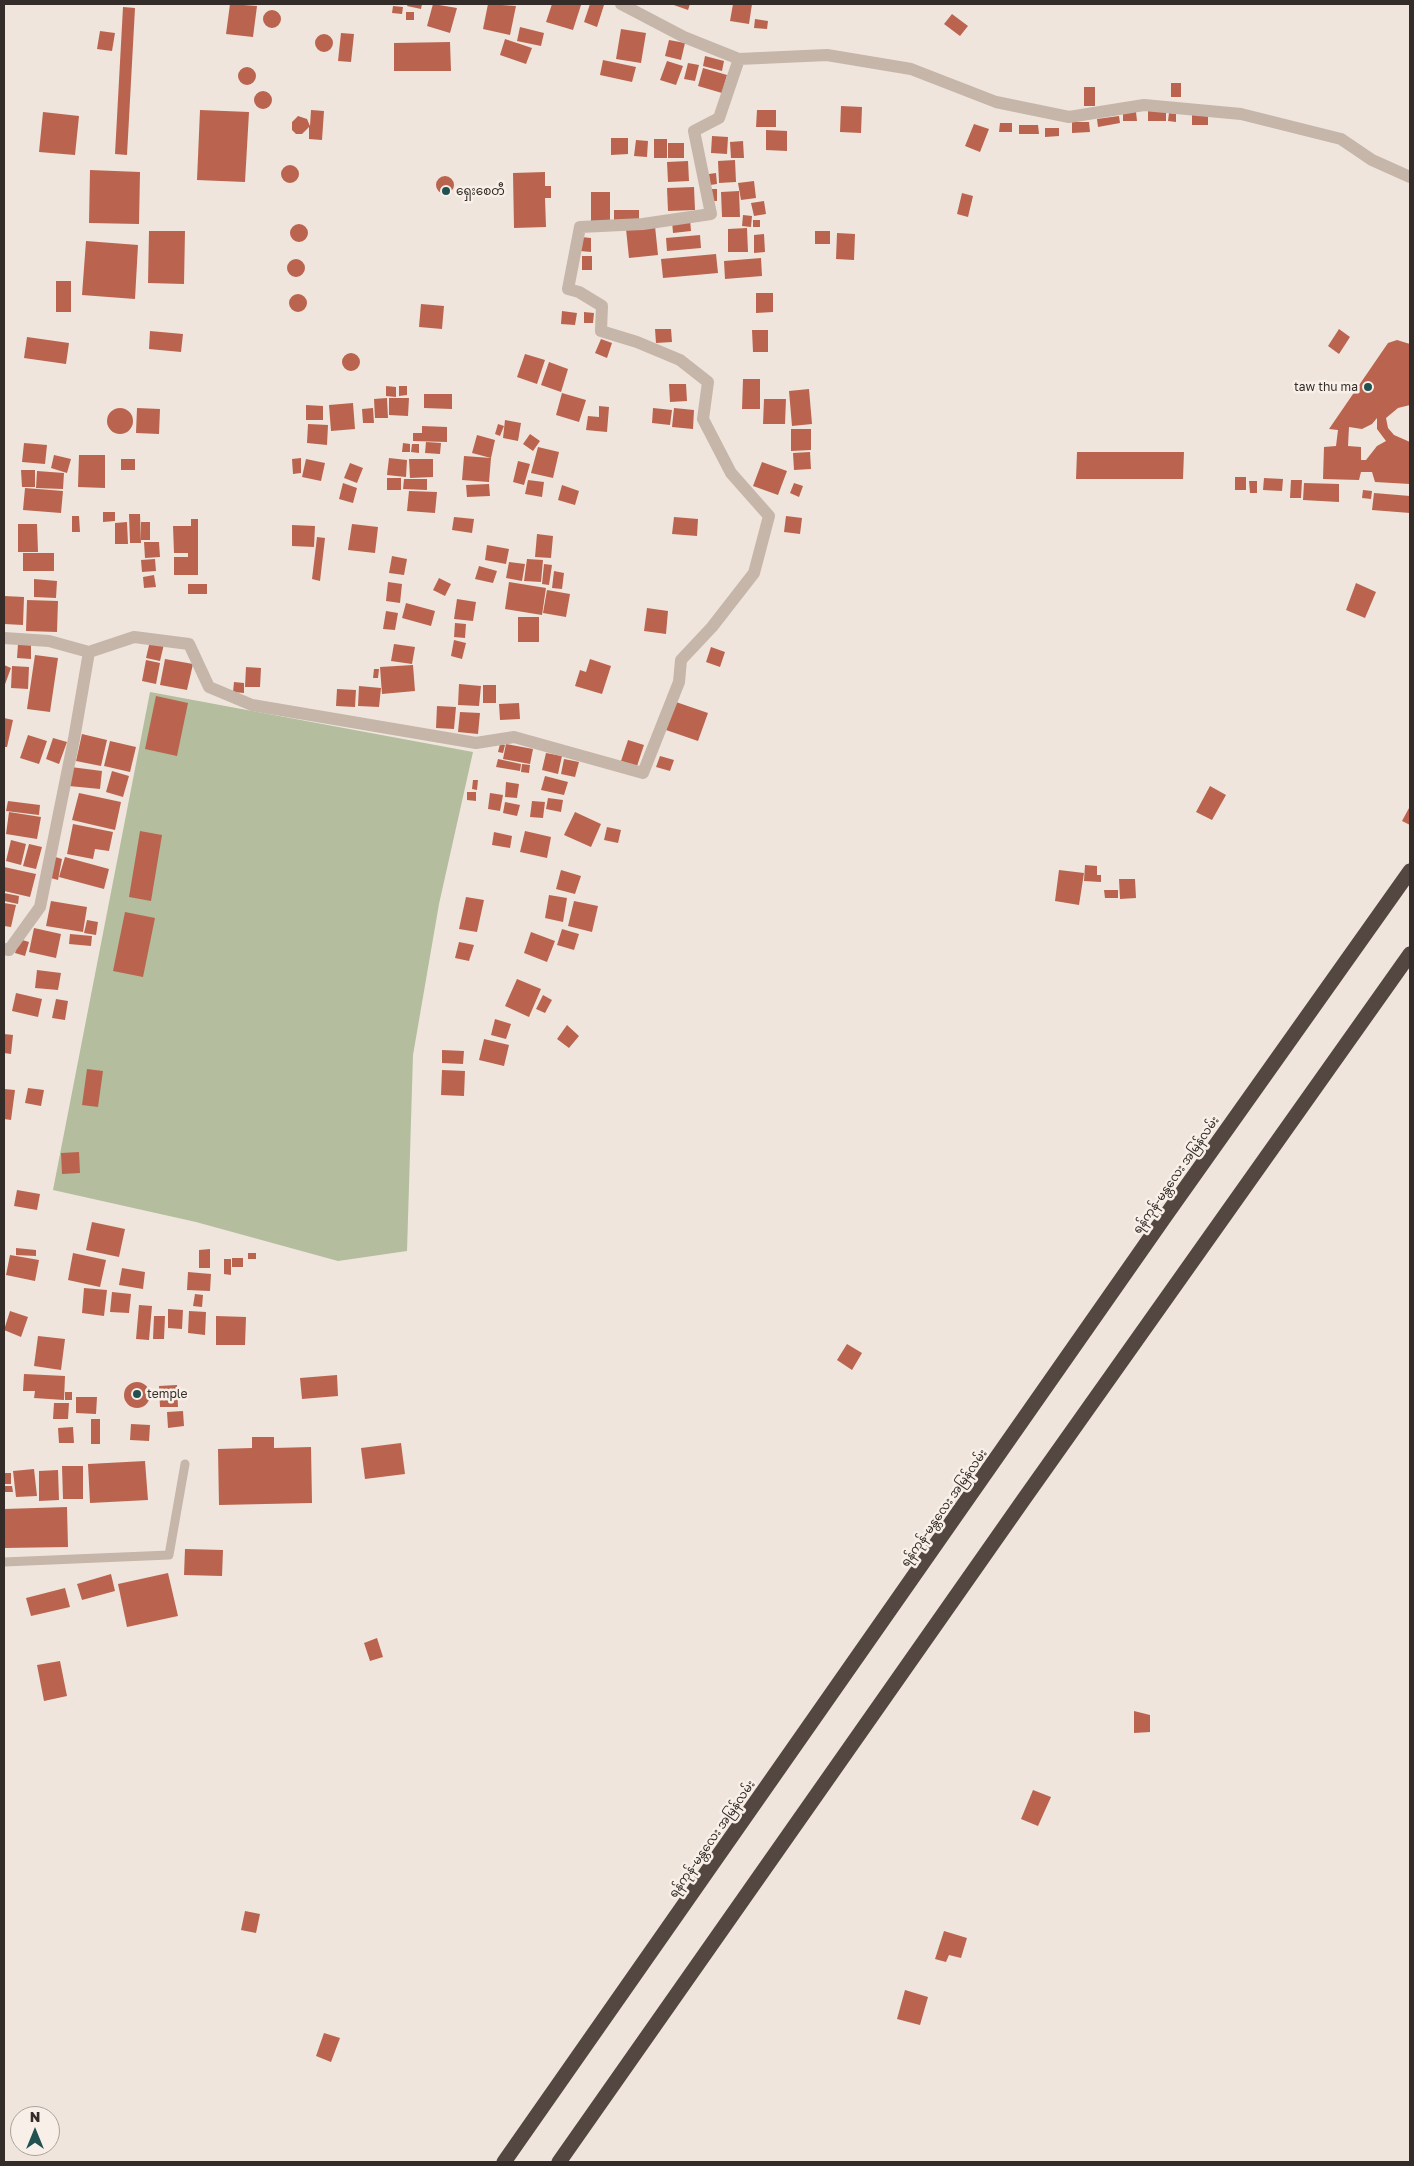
<!DOCTYPE html>
<html>
<head>
<meta charset="utf-8">
<style>
  body { margin:0 }
  #map { position:relative; width:1414px; height:2166px; overflow:hidden; background:#efe5dc; font-family:"Golos Text",sans-serif }
  canvas { display:block }
  .frame { position:absolute; inset:0; border:5px solid #342c28; pointer-events:none }
  .north { position:absolute; left:10px; top:2106px; width:50px; height:50px; box-sizing:border-box; background:#f8f0e8; border:1px solid #aaa29b; border-radius:50%; rotate:0deg; font-size:14px; font-weight:700; line-height:20px; text-align:center; color:#342c28 }
  .north::after { content:''; display:block; margin:auto; width:18px; height:22px; background:#225152; clip-path:polygon(50% 0,100% 100%,50% 72%,0 100%) }
</style>
</head>
<body>
<div id="map">
<canvas width="1414" height="2166"></canvas>
<div class="frame"></div>
<div class="north">N</div>
</div>
<script>
const context = document.querySelector('canvas').getContext('2d');
context.lineJoin = 'round';
function fillPath(path, color) { context.fillStyle = color; context.fill(path, 'evenodd'); }
const poly = rows => new Path2D(rows.map(r => 'M' + r).join(''));
function strokePath(path, color, width, dash) { context.strokeStyle = color; context.lineWidth = width; context.lineCap = dash ? 'butt' : 'round'; context.setLineDash(dash || []); context.stroke(path); }
function label(font, color, halo, rows, align = 'center') {
  context.font = font + ' "Golos Text","Noto Sans Myanmar",sans-serif'; context.lineWidth = 5; context.setLineDash([]); context.textBaseline = 'middle'; context.strokeStyle = halo; context.fillStyle = color; for (const [text, x, y, turn = 0] of rows) {
    context.save(); context.translate(x, y); context.rotate((+turn || 0) * Math.PI / 180); context.textAlign = isNaN(turn) ? turn : align; if (halo) context.strokeText(text, 0, 0); context.fillText(text, 0, 0); context.restore();
  }
}
fillPath(poly([
  [150,692,473,752,439,904,413,1055,407,1251,338,1261,196,1222,53,1190]
]), '#b4bd9e');
fillPath(poly([
  [230,4,257,6,253,37,226,34],
  [408,4,422,4,421,9,407,6],
  [433,4,457,8,450,33,427,26],
  [488,4,516,6,510,35,483,29],
  [552,4,581,5,573,30,546,22],
  [590,4,604,5,597,27,584,22],
  [671,4,690,4,688,10],
  [733,4,752,4,749,24,730,21],
  [393,6,403,7,402,14,392,13],
  [123,7,135,8,127,155,115,154],
  '263 19a9 9 0 1 1 18 0a9 9 0 1 1-18 0Z',
  [406,12,414,12,414,20,406,20],
  [952,14,968,26,960,36,944,24],
  [755,19,768,21,767,29,754,28],
  [520,27,544,33,541,46,517,41],
  [621,29,646,33,641,63,616,59],
  [100,31,115,33,112,51,97,49],
  [341,33,354,34,351,62,338,61],
  '315 43a9 9 0 1 1 18 0a9 9 0 1 1-18 0Z',
  [505,39,532,48,526,64,500,55],
  [669,40,685,43,681,60,665,56],
  [450,42,451,71,394,71,394,43],
  [705,56,724,61,722,71,703,66],
  [603,60,636,67,632,82,600,75],
  [667,61,683,66,676,85,660,80],
  [688,63,699,65,695,81,684,79],
  '238 76a9 9 0 1 1 18 0a9 9 0 1 1-18 0Z',
  [703,68,727,75,722,93,698,86],
  [1171,83,1181,83,1181,97,1171,97],
  [1084,87,1095,87,1095,106,1084,106],
  '254 100a9 9 0 1 1 18 0a9 9 0 1 1-18 0Z',
  [841,106,862,107,861,133,840,132],
  [200,110,249,112,245,182,197,180],
  [311,110,324,111,322,140,309,139,309,127,302,134,296,134,292,130,292,122,298,116,307,119,310,126],
  [757,110,776,110,776,127,756,127],
  [1148,111,1166,111,1166,121,1148,121],
  [43,112,79,116,75,155,39,152],
  [1123,112,1136,112,1137,121,1123,121],
  [1169,113,1176,114,1176,122,1168,121],
  [1192,114,1208,114,1208,125,1192,125],
  [1119,116,1120,123,1098,127,1097,119],
  [1072,122,1089,122,1090,132,1072,133],
  [1000,123,1012,123,1012,132,999,132],
  [974,124,989,129,980,152,965,146],
  [1019,125,1038,125,1039,134,1019,134],
  [1045,128,1059,128,1059,136,1045,137],
  [766,130,787,131,787,151,766,150],
  [712,136,728,137,727,154,711,153],
  [611,138,628,138,628,154,611,155],
  [654,139,667,139,667,158,654,158],
  [636,140,648,141,647,157,634,156],
  [743,141,744,158,731,158,730,142],
  [668,143,684,143,684,158,668,158],
  [735,160,736,182,719,183,718,161],
  [688,161,689,181,668,182,667,162],
  '281 174a9 9 0 1 1 18 0a9 9 0 1 1-18 0Z',
  [90,170,140,172,139,224,89,223],
  [545,172,545,186,551,186,551,198,545,198,546,227,514,228,513,173],
  [716,173,717,184,710,185,709,174],
  '436 185a9 9 0 1 1 18 0a9 9 0 1 1-18 0Z',
  [754,181,756,198,741,200,738,183],
  [694,187,695,210,668,211,667,188],
  [711,189,717,189,717,201,711,201],
  [739,191,740,217,722,217,721,192],
  [591,192,610,192,610,221,591,221],
  [962,193,973,196,968,217,957,214],
  [764,201,766,214,754,216,751,203],
  [614,210,639,210,639,223,614,223],
  [743,215,752,216,751,227,742,226],
  [690,219,691,231,673,233,672,221],
  [753,220,760,220,760,227,753,227],
  '290 233a9 9 0 1 1 18 0a9 9 0 1 1-18 0Z',
  [655,226,658,255,629,258,626,229],
  [747,228,748,252,728,252,728,229],
  [149,231,185,231,184,284,148,283],
  [815,231,830,231,830,244,815,244],
  [837,233,855,234,854,260,836,259],
  [764,234,765,252,754,253,754,235],
  [700,235,701,248,667,251,666,238],
  [581,237,591,238,591,252,580,251],
  [86,241,138,245,135,299,82,295],
  [716,254,718,273,663,278,661,259],
  [582,256,592,256,592,270,582,270],
  [761,258,762,276,725,279,724,261],
  '287 268a9 9 0 1 1 18 0a9 9 0 1 1-18 0Z',
  [56,281,71,281,71,312,56,312],
  [756,293,773,293,773,312,756,313],
  '289 303a9 9 0 1 1 18 0a9 9 0 1 1-18 0Z',
  [421,304,444,306,442,329,419,327],
  [562,311,577,313,575,325,561,324],
  [584,312,594,313,593,323,584,323],
  [655,329,671,329,672,342,656,343],
  [1339,329,1350,337,1339,354,1328,346],
  [752,330,768,330,768,352,753,352],
  [150,331,183,334,181,352,149,349],
  [27,337,69,343,66,364,24,358],
  [601,339,612,343,607,358,595,353],
  [1397,340,1410,344,1410,405,1398,408,1386,418,1388,428,1394,435,1410,442,1410,484,1375,482,1372,472,1361,472,1359,480,1323,479,1324,447,1336,446,1338,430,1329,429,1388,343],
  [1377,418,1377,429,1386,441,1377,446,1366,460,1361,460,1361,447,1348,446,1349,427,1362,429,1372,424],
  '342 362a9 9 0 1 1 18 0a9 9 0 1 1-18 0Z',
  [525,354,545,360,537,384,517,377],
  [549,362,568,369,561,392,541,385],
  [743,379,760,379,760,409,742,409],
  [669,384,686,384,687,401,670,402],
  [386,386,396,387,396,397,386,396],
  [399,386,407,386,407,395,399,396],
  [809,389,812,424,792,426,789,391],
  [562,393,586,400,579,422,556,415],
  [424,394,452,394,452,409,424,408],
  [387,398,388,418,375,418,374,399],
  [389,398,409,398,408,416,389,415],
  [764,399,786,399,785,424,763,424],
  [353,403,355,429,331,431,329,405],
  [306,405,323,406,323,420,306,420],
  [599,406,609,407,607,432,586,430,588,416,599,417],
  '107 421a13 13 0 1 1 26 0a13 13 0 1 1-26 0Z',
  [137,408,160,409,159,434,136,433],
  [373,408,374,423,363,423,362,409],
  [653,408,672,410,670,425,652,423],
  [674,408,694,410,693,429,672,427],
  [505,420,521,423,518,441,503,438],
  [308,424,328,425,327,445,307,443],
  [498,424,504,426,500,436,495,434],
  [422,426,447,427,447,442,413,441,413,433,422,433],
  [791,429,811,429,811,450,791,451],
  [530,434,540,441,533,451,523,444],
  [477,435,495,440,491,458,472,453],
  [426,442,441,443,440,454,425,453],
  [24,443,47,445,45,464,22,462],
  [403,443,410,444,410,452,402,452],
  [412,444,419,444,419,453,411,452],
  [538,447,559,452,553,478,531,473],
  [810,452,811,469,794,470,793,453],
  [1077,452,1184,452,1183,479,1076,479],
  [54,455,71,459,67,473,51,468],
  [79,455,105,455,105,488,78,487],
  [464,456,491,458,489,482,462,480],
  [301,458,301,473,293,474,292,459],
  [389,458,407,460,406,477,387,475],
  [121,459,135,459,135,470,121,470],
  [306,459,325,463,321,481,302,477],
  [409,459,433,459,433,477,410,478],
  [518,461,530,464,524,485,513,482],
  [762,462,787,471,778,495,753,486],
  [350,463,363,468,357,483,344,478],
  [21,470,35,470,35,487,22,487],
  [37,471,64,473,63,489,36,488],
  [1235,477,1246,477,1246,490,1235,490],
  [387,478,401,478,401,490,387,490],
  [1264,478,1283,479,1282,491,1263,490],
  [404,479,427,479,427,490,403,489],
  [528,480,544,482,542,497,525,494],
  [1291,480,1302,480,1301,498,1290,498],
  [1249,481,1257,481,1257,493,1250,493],
  [343,483,357,488,353,503,339,499],
  [794,483,803,486,799,497,790,493],
  [1304,483,1339,484,1339,502,1303,500],
  [489,484,490,496,467,497,466,485],
  [562,485,579,491,575,505,558,500],
  [25,488,63,491,61,513,23,510],
  [1363,490,1372,491,1371,499,1362,498],
  [409,491,437,492,435,513,407,511],
  [1374,493,1410,496,1410,513,1372,510],
  [103,512,115,512,115,521,103,522],
  [129,514,140,514,141,543,130,543],
  [72,516,79,516,80,532,72,532],
  [786,516,802,518,800,534,784,532],
  [454,517,474,519,472,533,452,530],
  [674,517,698,519,697,536,672,534],
  [191,519,198,519,198,575,174,575,174,557,188,557,188,553,174,553,173,526,191,526],
  [127,522,128,544,115,544,115,523],
  [141,522,150,522,150,540,141,540],
  [18,524,37,524,38,552,18,552],
  [352,524,378,527,375,553,348,550],
  [292,525,315,526,314,547,292,546],
  [537,534,553,536,551,558,535,557],
  [317,537,325,538,320,581,312,579],
  [144,542,159,542,160,557,145,558],
  [487,545,509,549,506,564,485,560],
  [23,553,54,553,54,571,23,571],
  [392,556,407,559,404,575,389,573],
  [155,559,156,571,142,572,141,560],
  [527,559,543,560,541,582,524,581],
  [509,562,525,564,522,581,506,578],
  [544,564,552,565,549,585,542,584],
  [479,566,497,571,493,583,475,579],
  [554,571,564,573,562,589,552,588],
  [154,575,156,587,144,588,143,577],
  [439,578,451,584,445,596,433,590],
  [34,579,57,581,56,598,34,597],
  [388,582,402,584,400,603,386,601],
  [509,582,546,588,542,615,505,609],
  [1356,583,1376,592,1365,618,1346,610],
  [188,584,207,584,207,594,188,594],
  [547,590,570,594,566,617,543,613],
  [4,596,24,597,23,625,4,624],
  [457,599,476,602,473,621,454,619],
  [27,600,58,601,57,632,26,631],
  [406,603,435,611,431,626,402,618],
  [647,608,668,611,666,634,644,631],
  [386,611,398,613,395,630,383,629],
  [518,617,539,617,539,642,518,642],
  [455,623,466,624,465,638,454,637],
  [454,640,466,643,462,659,451,656],
  [150,641,164,644,160,661,146,658],
  [18,644,31,644,31,659,17,658],
  [394,644,415,647,412,664,391,661],
  [711,647,725,652,720,667,706,662],
  [35,655,58,658,50,712,27,709],
  [165,659,193,664,187,690,160,685],
  [590,659,611,666,602,694,575,686,580,670,586,672],
  [146,660,160,663,156,684,142,681],
  [4,665,11,668,4,687],
  [413,665,415,691,382,694,380,667],
  [12,666,29,667,28,689,11,688],
  [246,667,261,668,260,687,245,687],
  [374,669,379,669,378,678,373,678],
  [234,682,244,683,244,693,233,692],
  [459,684,481,686,479,706,458,705],
  [483,685,496,685,496,703,483,703],
  [359,686,381,688,379,707,358,706],
  [337,689,356,690,355,707,336,706],
  [156,696,188,703,177,756,145,749],
  [676,702,708,713,698,741,666,730],
  [519,703,520,719,500,720,499,704],
  [437,706,456,707,454,729,436,728],
  [460,712,480,713,478,734,458,732],
  [4,718,13,720,7,747,4,747],
  [82,734,107,740,101,766,76,761],
  [28,735,47,741,39,764,20,758],
  [53,738,67,742,59,764,46,759],
  [628,740,644,745,637,766,621,761],
  [110,741,136,747,130,772,104,766],
  [500,744,505,745,503,753,498,752],
  [506,744,533,749,530,764,503,759],
  [546,753,562,756,558,774,542,770],
  [660,756,674,760,670,771,656,767],
  [498,759,521,764,520,771,496,767],
  [564,759,579,762,575,777,561,774],
  [522,764,530,765,529,773,521,772],
  [71,767,102,771,100,789,69,786],
  [112,771,129,776,123,797,106,792],
  [545,776,568,782,564,795,541,790],
  [473,780,478,780,477,790,472,789],
  [506,782,519,784,517,798,505,797],
  [1210,786,1226,795,1212,820,1196,812],
  [467,792,476,792,476,801,467,800],
  [79,793,121,802,115,830,72,820],
  [490,793,503,795,500,811,488,809],
  [548,798,563,800,561,812,546,809],
  [8,801,40,805,39,815,6,811],
  [532,801,545,802,543,818,530,817],
  [505,802,520,805,517,816,503,813],
  [1409,808,1410,808,1410,825,1402,821],
  [9,812,41,817,37,839,6,834],
  [575,812,601,824,591,847,564,835],
  [73,824,113,832,109,851,95,849,93,859,67,854],
  [607,827,621,830,618,843,604,840],
  [140,831,162,835,151,901,129,897],
  [525,831,551,837,547,858,520,852],
  [494,832,512,836,510,848,492,845],
  [11,840,26,844,21,865,6,861],
  [29,844,42,847,36,869,23,866],
  [52,856,62,859,58,880,47,877],
  [65,857,109,869,104,889,59,877],
  [1085,865,1097,866,1097,875,1101,875,1101,882,1084,881],
  [4,867,36,874,30,897,4,891],
  [561,870,581,876,575,894,556,889],
  [1059,870,1084,873,1079,905,1055,901],
  [1119,879,1135,879,1136,898,1120,899],
  [1104,890,1118,890,1118,898,1105,898],
  [4,893,19,896,18,904,4,901],
  [549,895,567,898,563,922,545,918],
  [466,897,484,900,477,932,459,929],
  [51,901,87,907,83,932,46,926],
  [574,901,598,906,592,932,568,926],
  [4,903,16,905,11,927,4,926],
  [125,912,155,918,143,977,113,971],
  [87,920,98,922,96,935,84,933],
  [34,928,61,934,56,958,29,952],
  [562,929,579,934,574,950,557,945],
  [531,932,555,941,547,962,524,953],
  [70,934,92,936,91,946,69,944],
  [19,939,29,942,25,956,15,953],
  [459,942,474,945,469,961,455,958],
  [37,970,61,973,58,990,35,988],
  [517,979,541,989,529,1017,505,1006],
  [16,993,42,999,38,1017,12,1011],
  [543,995,552,1000,545,1013,536,1009],
  [56,999,68,1001,65,1020,52,1018],
  [495,1019,511,1024,506,1039,491,1035],
  [567,1025,579,1036,569,1048,557,1039],
  [4,1034,13,1035,11,1054,4,1053],
  [484,1039,509,1045,504,1066,479,1060],
  [442,1050,464,1051,463,1064,442,1063],
  [87,1069,103,1071,98,1107,82,1105],
  [442,1070,465,1071,464,1096,441,1095],
  [28,1088,44,1090,41,1106,25,1103],
  [4,1089,15,1090,11,1120,4,1119],
  [79,1152,80,1173,62,1174,61,1153],
  [17,1190,40,1194,37,1210,14,1206],
  [92,1222,125,1229,119,1257,86,1250],
  [16,1248,36,1250,36,1256,16,1255],
  [210,1249,210,1268,199,1268,199,1250],
  [73,1253,106,1260,100,1287,68,1280],
  [248,1253,256,1253,256,1259,248,1259],
  [10,1255,39,1260,35,1281,6,1275],
  [232,1258,243,1258,243,1267,232,1267],
  [224,1259,231,1259,231,1275,224,1274],
  [122,1268,145,1272,143,1289,119,1285],
  [188,1272,211,1274,210,1291,187,1290],
  [84,1288,107,1290,104,1316,82,1313],
  [112,1292,131,1294,129,1313,110,1312],
  [195,1294,203,1295,202,1307,193,1306],
  [139,1305,152,1306,149,1340,136,1339],
  [168,1309,183,1310,182,1329,168,1328],
  [10,1311,28,1317,21,1337,4,1330],
  [189,1311,206,1312,205,1335,188,1333],
  [154,1316,165,1316,164,1339,153,1339],
  [216,1316,246,1317,245,1345,216,1345],
  [38,1336,65,1339,61,1370,34,1366],
  [847,1344,862,1353,852,1370,837,1360],
  [24,1374,65,1376,64,1400,34,1398,35,1391,23,1391],
  [337,1375,338,1396,302,1399,300,1378],
  '124 1395a13 13 0 1 1 26 0a13 13 0 1 1-26 0Z',
  [177,1385,178,1407,160,1407,159,1386],
  [65,1392,72,1392,72,1400,65,1400],
  [76,1397,97,1397,96,1414,76,1413],
  [54,1403,69,1403,68,1419,53,1419],
  [183,1411,184,1426,168,1428,167,1412],
  [91,1419,100,1419,100,1444,91,1444],
  [131,1424,150,1425,149,1441,130,1440],
  [73,1427,74,1443,59,1443,58,1428],
  [252,1437,274,1437,274,1448,311,1447,312,1503,219,1505,218,1449,252,1448],
  [401,1443,405,1474,365,1479,361,1448],
  [145,1461,148,1500,90,1503,88,1464],
  [62,1466,83,1466,83,1499,63,1499],
  [34,1469,37,1496,16,1497,13,1471],
  [58,1470,59,1500,39,1501,39,1471],
  [4,1473,11,1473,11,1484,4,1484],
  [4,1486,12,1486,13,1492,4,1492],
  [67,1507,68,1547,4,1548,4,1509],
  [185,1549,223,1550,222,1576,184,1575],
  [168,1573,178,1616,127,1627,118,1584],
  [111,1574,115,1591,82,1600,77,1584],
  [65,1588,70,1607,31,1616,26,1598],
  [377,1638,383,1657,370,1661,364,1643],
  [60,1661,67,1696,44,1701,37,1665],
  [1134,1711,1150,1715,1150,1732,1134,1733],
  [1033,1790,1051,1797,1038,1826,1021,1819],
  [245,1911,260,1914,256,1933,241,1930],
  [944,1931,967,1938,961,1958,949,1955,946,1962,935,1959],
  [905,1990,928,1997,920,2025,897,2019],
  [324,2033,340,2038,331,2062,316,2056]
]), '#ba644f');
strokePath(poly([
  [4,1562,169,1555,185,1464]
]), '#c6b5a9', 9);
strokePath(poly([
  [621,4,684,37,739,59,827,55,911,69,996,102,1069,117,1144,105,1241,114,1341,139,1372,160,1410,177],
  [4,638,49,641,89,652,134,637,189,644,209,687,252,705,476,743,514,737,643,773,679,682,681,660,712,627,754,573,769,516,731,473,703,419,708,382,680,360,637,342,601,331,602,306,579,292,568,289,580,227,643,224,711,214,694,131,719,118,739,59],
  [4,949,9,950,40,907,74,739,89,652]
]), '#c6b5a9', 12);
strokePath(poly([
  [504,2162,1164,1218,1410,871],
  [559,2162,1024,1499,1410,954]
]), '#544640', 15);
for (const [x, y, r, color] of [
  [446,191,5,"#225152"],
  [1368,387,5,"#225152"],
  [137,1394,5,"#225152"]
]) { const dot = new Path2D(); dot.arc(x, y, r, 0, 2 * Math.PI); context.fillStyle = color; context.fill(dot); strokePath(dot, '#f8f0e8', 2); }
label('12px', '#342c28', '#f8f0e8', [
  ["ရှေးစေတီ",456,191],
  ["taw thu ma",1358,387,"right"],
  ["temple",147,1394]
], 'left');
label('12px', '#342c28', '#f8f0e8', [
  ["ရန်ကုန်-မန္တလေး အမြန်လမ်း",1176,1175,-55],
  ["ရန်ကုန်-မန္တလေး အမြန်လမ်း",944,1508,-55],
  ["ရန်ကုန်-မန္တလေး အမြန်လမ်း",712,1839,-55]
]);
</script>
</body>
</html>
